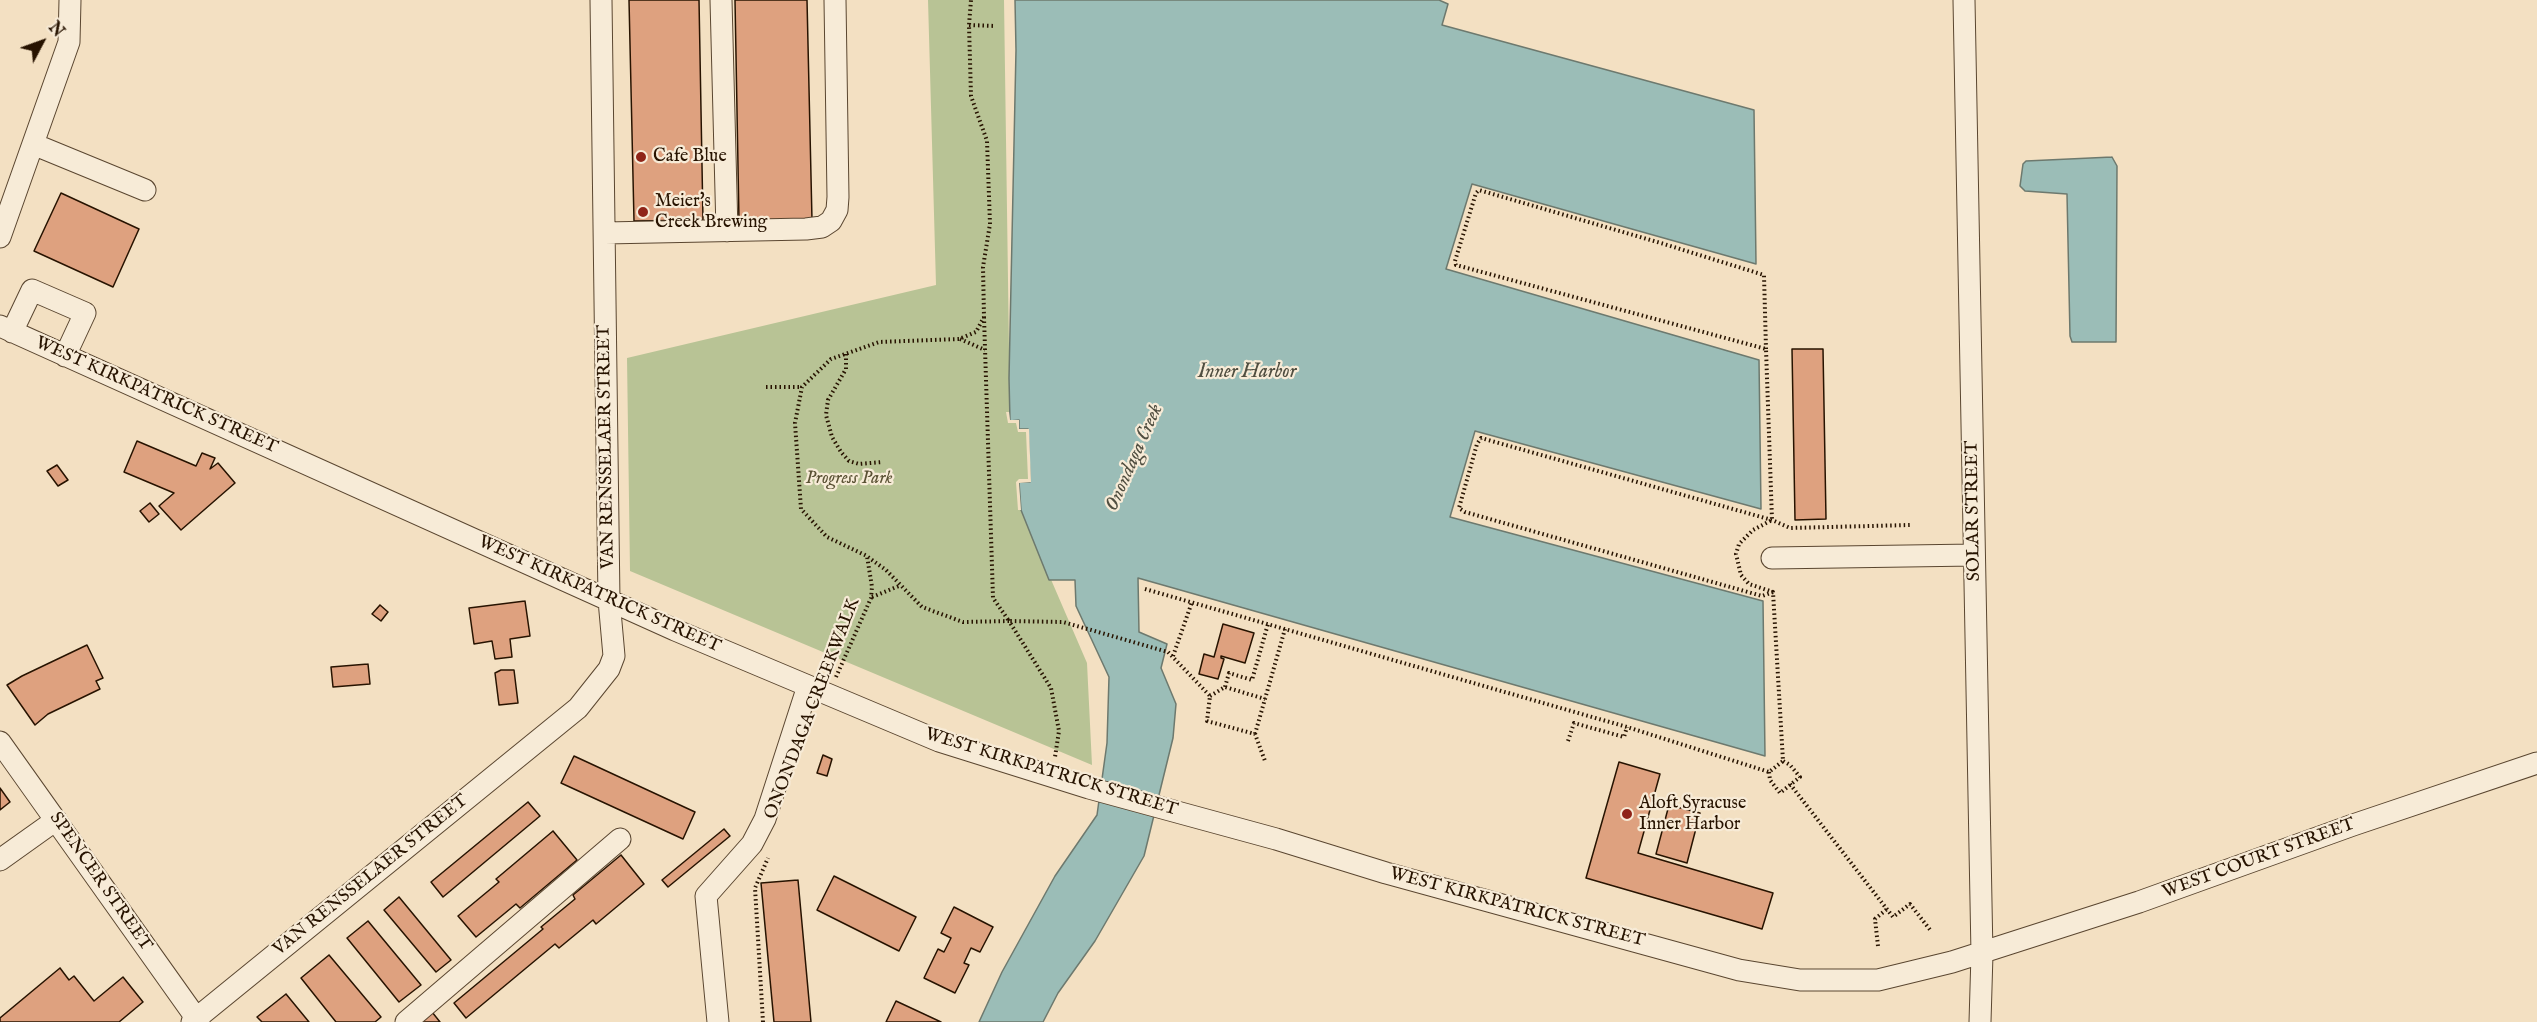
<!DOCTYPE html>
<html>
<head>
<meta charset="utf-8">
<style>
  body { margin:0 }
  #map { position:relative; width:2537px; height:1022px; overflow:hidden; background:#f3e0c2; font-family:"IM FELL English",serif }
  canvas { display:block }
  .north { position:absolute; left:12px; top:12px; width:60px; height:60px; -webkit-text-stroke:4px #f7ebd7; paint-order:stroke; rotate:49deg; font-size:16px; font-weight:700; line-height:24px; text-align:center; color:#271300 }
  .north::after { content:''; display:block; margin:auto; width:21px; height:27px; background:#271300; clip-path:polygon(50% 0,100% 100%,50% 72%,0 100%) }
</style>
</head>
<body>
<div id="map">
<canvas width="2537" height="1022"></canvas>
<div class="north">N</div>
</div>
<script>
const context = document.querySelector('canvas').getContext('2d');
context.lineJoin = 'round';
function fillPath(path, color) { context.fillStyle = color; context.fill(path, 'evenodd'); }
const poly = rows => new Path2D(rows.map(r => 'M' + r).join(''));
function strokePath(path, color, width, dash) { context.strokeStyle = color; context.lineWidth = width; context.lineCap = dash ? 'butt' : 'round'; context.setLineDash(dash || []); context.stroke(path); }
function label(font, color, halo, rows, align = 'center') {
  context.font = font + ' "IM FELL English",serif'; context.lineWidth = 4.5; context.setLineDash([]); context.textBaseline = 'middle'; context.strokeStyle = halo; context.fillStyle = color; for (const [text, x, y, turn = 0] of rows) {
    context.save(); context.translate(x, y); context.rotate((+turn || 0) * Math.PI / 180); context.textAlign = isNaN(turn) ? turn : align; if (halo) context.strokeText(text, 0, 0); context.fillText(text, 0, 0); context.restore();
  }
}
fillPath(poly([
  [928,0,1004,0,1010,420,1029,429,1031,482,1021,510,1087,663,1092,765,630,571,627,358,936,285]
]), '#b8c395');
const water = poly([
  [1015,0,1439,0,1448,4,1442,25,1754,110,1756,264,1472,184,1446,269,1759,360,1761,509,1475,431,1450,517,1763,601,1765,756,1138,578,1139,632,1167,644,1161,668,1176,704,1173,738,1144,856,1095,941,1058,993,1043,1022,979,1022,1002,972,1055,876,1097,815,1107,743,1109,677,1076,606,1075,580,1049,580,1021,510,1019,482,1030,482,1028,429,1019,429,1019,420,1010,421,1009,378,1016,50,1015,0],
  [2112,157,2117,166,2116,342,2072,342,2070,336,2067,194,2025,191,2020,186,2023,164,2026,161,2112,157]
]);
fillPath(water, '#9bbdb7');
strokePath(water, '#6d796e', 1.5);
fillPath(poly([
  [1006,412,1009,412,1010,420,1019,420,1019,429,1029,429,1031,482,1019,483,1021,510,1018,510,1016,482,1019,479,1028,479,1026,432,1018,432,1016,423,1008,423]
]), '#f3e0c2');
const building = poly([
  [629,0,699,0,703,220,634,221,629,0],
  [735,0,807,0,812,220,739,221,735,0],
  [61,193,139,229,113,287,34,251,61,193],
  [1792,349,1823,349,1826,519,1795,520,1792,349],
  [137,441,196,466,202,453,215,458,210,469,218,463,235,483,181,530,159,506,174,493,124,472,137,441],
  [57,465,68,480,58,486,47,471,57,465],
  [150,503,159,514,149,522,140,511,150,503],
  [525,601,530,636,510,639,512,657,495,659,492,641,474,644,469,608,525,601],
  [380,605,388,612,381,621,372,614,380,605],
  [1223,624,1254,633,1245,663,1221,656,1221,658,1224,659,1218,679,1199,674,1204,654,1214,657,1223,624],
  [87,645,103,678,96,681,100,689,48,714,35,725,7,685,22,676,87,645],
  [368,664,370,684,333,687,331,667,368,664],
  [501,670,514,670,518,703,499,705,495,673,501,670],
  [823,755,832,759,827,776,817,773,823,755],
  [574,756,695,812,683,839,561,783,574,756],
  [1619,762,1660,774,1638,853,1773,893,1762,929,1586,878,1619,762],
  [0,788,10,802,0,810,0,788],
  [528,802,540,816,443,897,431,882,528,802],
  [1669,805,1700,813,1687,863,1656,854,1669,805],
  [724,829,730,836,668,887,662,880,724,829],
  [553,831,577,860,520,908,516,904,476,937,458,916,499,882,496,879,553,831],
  [621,855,644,884,596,924,593,920,559,948,555,944,466,1018,454,1003,543,929,541,927,575,899,573,895,621,855],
  [834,876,916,917,899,951,817,910,834,876],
  [798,880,811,1022,774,1022,761,883,798,880],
  [399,897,451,960,436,972,384,910,399,897],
  [954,907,993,927,980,952,971,948,964,963,969,965,955,993,924,978,938,949,944,952,951,938,941,933,954,907],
  [368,921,421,985,399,1002,347,938,368,921],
  [329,955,381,1017,375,1022,336,1022,301,978,329,955],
  [60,968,69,980,74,976,94,1001,123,977,143,1002,119,1022,0,1022,0,1018,60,968],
  [286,994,309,1022,262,1022,257,1017,286,994],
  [896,1001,941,1022,886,1022,896,1001],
  [432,1012,440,1022,421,1022,432,1012]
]);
fillPath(building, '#dea17f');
strokePath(building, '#271300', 1.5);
const minor = poly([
  [721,0,727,231],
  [1964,0,1982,954,1980,1022],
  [33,144,145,190],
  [605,233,806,229,822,227,831,221,837,210,838,197,835,0],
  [0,237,69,42,70,0],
  [0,326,675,630,939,741,1089,788,1276,839,1386,873,1739,970,1800,980,1878,980,1952,962,2139,902,2353,825,2537,763],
  [12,332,32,290,85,313,65,356],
  [1772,558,1974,555],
  [0,742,199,1022],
  [0,860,56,820],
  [192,1022,578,708,609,669,614,656,609,600,601,0],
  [406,1022,620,839],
  [718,1022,706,896,752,844,765,819,808,686]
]);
strokePath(minor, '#5a4630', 23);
strokePath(poly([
  [969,25,995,26],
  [984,317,993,598,1009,621,1063,622,1168,652,1210,696,1207,721,1255,734,1265,761],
  [960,339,985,350],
  [846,354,846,369,828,400,826,415,832,437,841,452,849,461,859,464,883,462],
  [766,387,802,387],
  [868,557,886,570,922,607,963,622,1009,621,1051,688,1059,731,1055,757],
  [1145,589,1627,727,1769,772,1783,761,1773,592,1749,584,1741,575,1736,554,1739,544,1753,530,1772,520,1766,349,1456,265,1455,261,1476,193,1479,190,1664,244,1764,275,1766,349],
  [1773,592,1762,596,1465,512,1459,508,1477,444,1481,438,1772,520,1790,528,1910,525],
  [872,597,899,586],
  [1173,656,1192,602],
  [836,677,871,598,872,587,867,556,827,537,801,509,795,423,802,387,831,359,879,342,959,339,976,332,984,317,983,267,990,224,987,141,971,96,969,25,971,0],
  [1225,687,1229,673,1252,680,1268,624],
  [1210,696,1225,687,1265,699],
  [1255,734,1285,629],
  [1568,741,1574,723,1624,737,1627,727],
  [1769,772,1770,780,1780,793,1800,777,1790,765,1783,761],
  [1790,784,1893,917,1910,904,1931,931],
  [1878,946,1875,919,1887,909],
  [763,1022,755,888,768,858]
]), '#271300', 4, [1.5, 3]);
strokePath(minor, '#f7ebd7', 21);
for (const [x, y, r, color] of [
  [641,157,6,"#8f2418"],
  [643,212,6,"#8f2418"],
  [1627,814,6,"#8f2418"]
]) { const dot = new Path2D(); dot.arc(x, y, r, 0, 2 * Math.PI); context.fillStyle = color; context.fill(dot); strokePath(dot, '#f7ebd7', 2); }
label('18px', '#271300', '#f7ebd7', [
  ["Cafe Blue",653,157],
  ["Meier's",655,202],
  ["Creek Brewing",655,223],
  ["Aloft Syracuse",1639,804],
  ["Inner Harbor",1639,825]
], 'left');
label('18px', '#271300', '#f7ebd7', [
  ["WEST KIRKPATRICK STREET",156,396,24],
  ["VAN RENSSELAER STREET",607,447,-91],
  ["SOLAR STREET",1974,511,-91],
  ["WEST KIRKPATRICK STREET",599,595,24],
  ["ONONDAGA CREEKWALK",813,709,-69],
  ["WEST KIRKPATRICK STREET",1051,773,17],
  ["WEST COURT STREET",2259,859,-20],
  ["VAN RENSSELAER STREET",371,876,-39],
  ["SPENCER STREET",100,882,55],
  ["WEST KIRKPATRICK STREET",1517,908,15]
]);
label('italic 18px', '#5a5134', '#f7ebd7', [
  ["Progress Park",849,479]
]);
label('italic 20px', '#504e40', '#f7ebd7', [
  ["Inner Harbor",1247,373],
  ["Onondaga Creek",1135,458,-66]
]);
</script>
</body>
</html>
